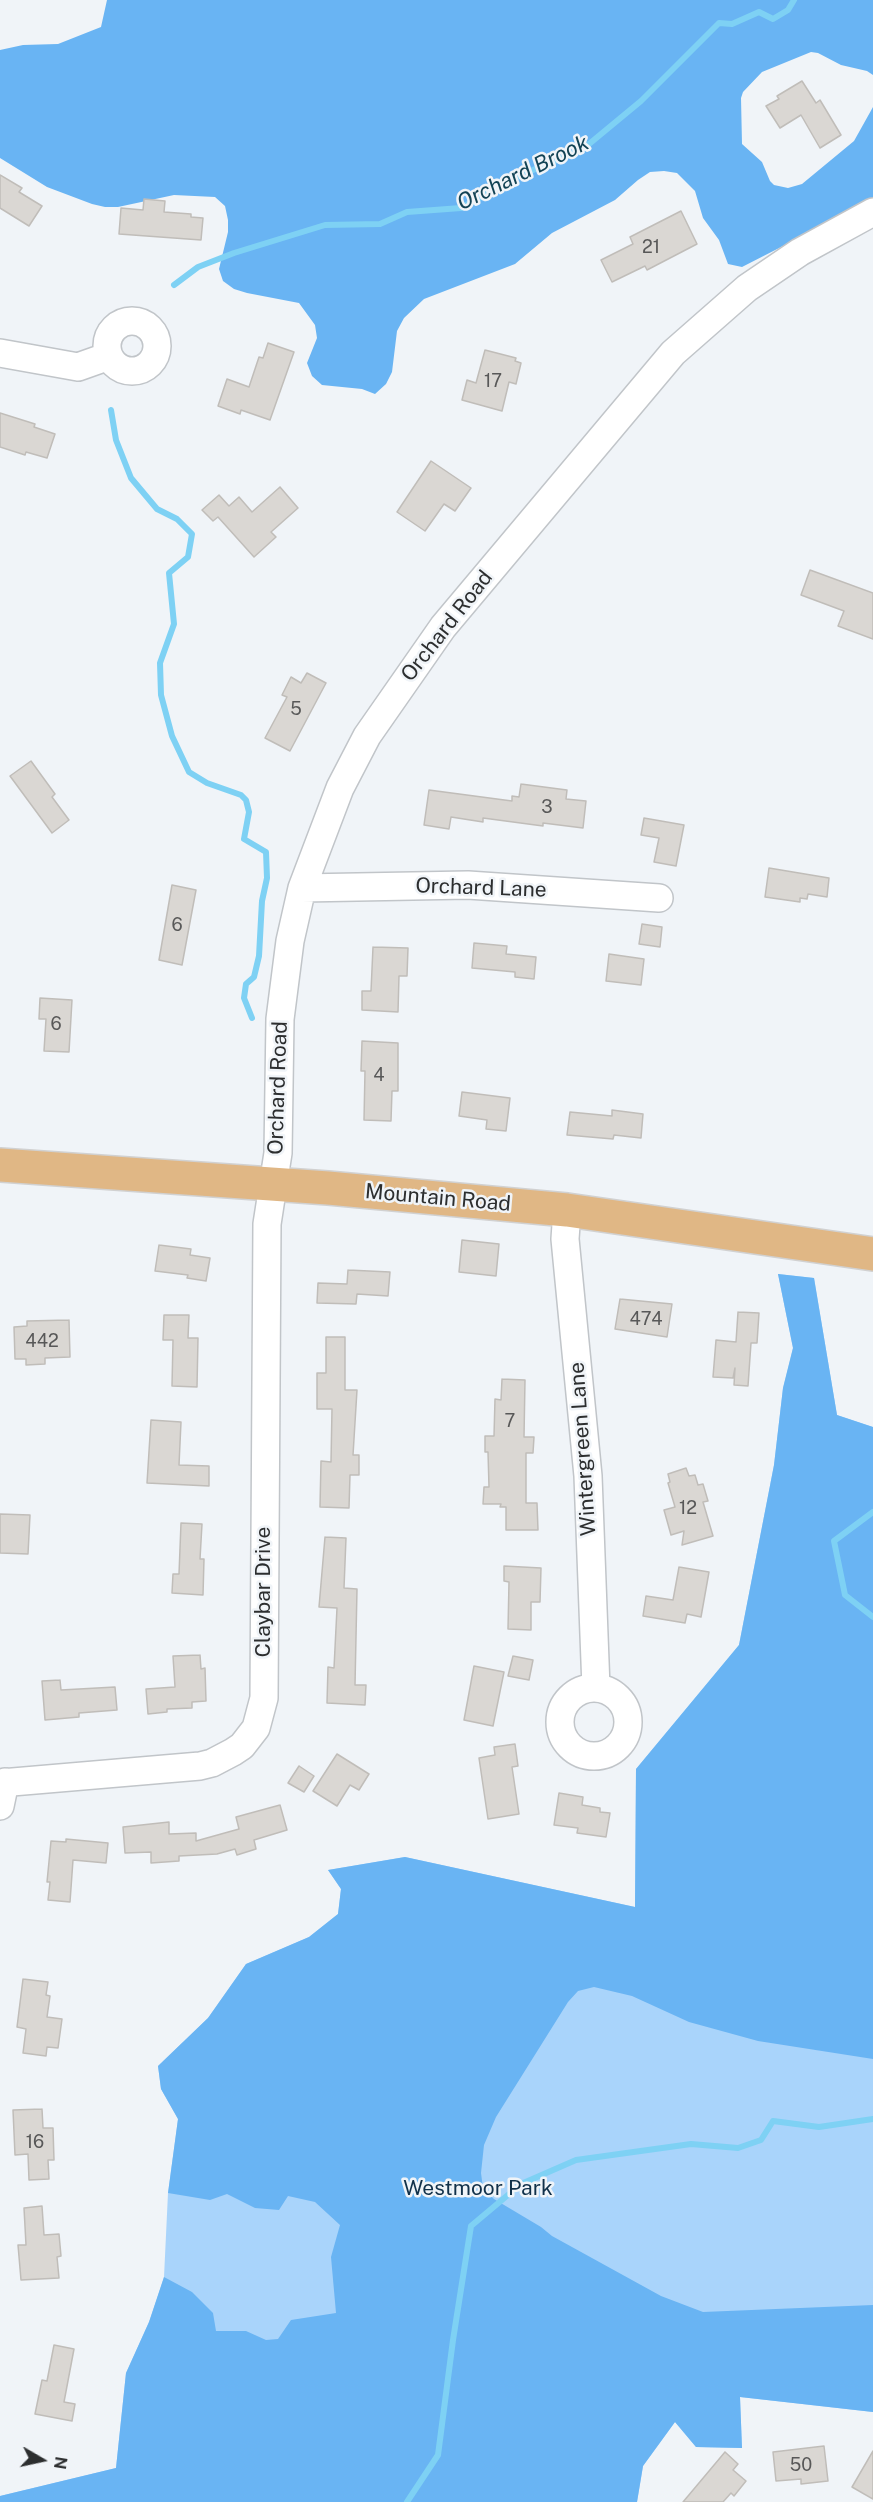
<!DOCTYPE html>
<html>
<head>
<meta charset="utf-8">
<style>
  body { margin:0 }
  #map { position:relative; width:873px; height:2502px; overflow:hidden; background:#f0f4f8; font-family:"Public Sans",sans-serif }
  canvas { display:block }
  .north { position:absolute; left:12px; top:2430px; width:60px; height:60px; -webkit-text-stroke:4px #f0f4f8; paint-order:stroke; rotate:99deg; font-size:16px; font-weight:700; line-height:24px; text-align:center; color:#2c2e2f }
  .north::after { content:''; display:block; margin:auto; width:21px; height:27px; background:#2c2e2f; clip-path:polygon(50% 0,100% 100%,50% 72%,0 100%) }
</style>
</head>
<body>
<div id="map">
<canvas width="873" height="2502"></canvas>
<div class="north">N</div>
</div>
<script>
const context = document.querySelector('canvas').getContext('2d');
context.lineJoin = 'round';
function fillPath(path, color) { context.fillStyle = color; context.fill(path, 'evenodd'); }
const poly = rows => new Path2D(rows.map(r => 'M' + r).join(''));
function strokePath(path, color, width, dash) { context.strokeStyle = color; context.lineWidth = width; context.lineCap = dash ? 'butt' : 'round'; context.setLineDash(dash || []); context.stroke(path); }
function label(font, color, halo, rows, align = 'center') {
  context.font = font + ' "Public Sans",sans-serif'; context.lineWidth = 5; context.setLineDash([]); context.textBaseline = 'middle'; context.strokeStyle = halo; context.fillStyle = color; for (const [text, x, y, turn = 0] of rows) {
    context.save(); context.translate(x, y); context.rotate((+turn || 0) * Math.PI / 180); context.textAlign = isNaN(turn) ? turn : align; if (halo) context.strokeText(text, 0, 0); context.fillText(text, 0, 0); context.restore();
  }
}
fillPath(poly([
  [778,1274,814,1278,837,1415,873,1427,873,2412,740,2397,742,2448,696,2447,675,2422,643,2466,637,2502,0,2502,0,2496,116,2468,126,2373,149,2322,164,2277,168,2193,178,2119,161,2089,158,2066,208,2018,246,1964,309,1937,338,1914,341,1889,328,1870,405,1857,635,1907,636,1769,739,1645,774,1465,783,1388,793,1348]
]), '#a9d4fb');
fillPath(poly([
  [107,0,873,0,873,75,867,71,841,65,818,53,811,52,762,72,743,92,741,98,742,144,762,162,770,181,774,185,788,188,802,184,854,141,873,107,873,200,742,267,728,264,719,240,703,218,695,191,677,173,664,171,650,172,638,180,615,200,552,233,515,264,424,299,404,318,397,331,392,372,386,384,375,394,362,389,322,385,312,376,307,363,317,338,315,325,299,303,247,293,234,289,223,281,219,269,228,232,228,220,225,206,215,197,174,195,118,207,105,207,92,204,47,187,0,158,0,50,23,45,58,44,101,27],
  [778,1274,814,1278,837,1415,873,1427,873,2059,758,2041,689,2022,632,1996,594,1987,578,1991,568,2002,496,2117,484,2145,481,2173,483,2188,494,2199,541,2227,552,2236,661,2296,703,2312,873,2305,873,2412,740,2397,742,2448,696,2447,675,2422,643,2466,637,2502,0,2502,0,2496,116,2468,126,2373,149,2322,164,2277,192,2292,213,2313,216,2331,246,2331,266,2340,278,2339,291,2320,336,2313,331,2257,340,2225,315,2202,288,2196,279,2210,255,2208,227,2194,210,2200,168,2193,178,2119,161,2089,158,2066,208,2018,246,1964,309,1937,338,1914,341,1889,328,1870,405,1857,635,1907,636,1769,739,1645,774,1465,783,1388,793,1348]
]), '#69b4f3');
strokePath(poly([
  [174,285,198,267,234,253,325,225,380,224,407,212,461,208,521,175,583,149,641,101,719,23,732,24,759,12,773,19,788,10,794,0],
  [111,410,116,440,131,478,157,509,177,519,192,534,188,557,169,573,174,624,160,663,161,695,172,736,189,772,207,783,241,795,246,800,249,812,244,839,266,852,267,878,262,901,259,956,254,977,246,984,244,998,252,1018],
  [873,1512,834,1541,845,1595,873,1617],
  [407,2502,438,2455,453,2340,471,2226,521,2184,576,2160,691,2144,738,2148,761,2140,773,2121,819,2127,873,2119]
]), '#7ed1f4', 6);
const building = poly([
  [802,81,816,103,820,100,841,135,820,148,801,115,780,128,766,106,779,99,777,96,802,81],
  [0,175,22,188,19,192,42,206,29,226,0,208,0,175],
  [144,199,165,201,164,212,191,214,191,217,203,218,201,240,119,234,121,208,143,210,144,199],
  [681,211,697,244,647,270,645,266,612,282,601,260,633,244,630,237,681,211],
  [268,343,294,352,270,420,241,410,240,414,218,406,227,379,249,387,259,357,263,358,268,343],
  [485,350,516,358,515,361,521,363,516,384,509,382,502,411,462,400,467,380,476,383,485,350],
  [0,413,35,424,34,427,55,434,47,458,26,452,25,455,0,447,0,413],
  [431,461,471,488,455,511,444,504,425,531,397,512,431,461],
  [280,487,298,508,271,532,276,537,254,557,218,517,213,521,202,510,219,495,229,506,239,497,252,512,280,487],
  [810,570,873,593,873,639,838,626,844,611,801,595,810,570],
  [307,673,326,683,290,751,265,738,287,697,282,695,291,677,301,683,307,673],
  [31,761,55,794,52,797,69,820,52,833,10,776,31,761],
  [521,784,567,790,566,799,586,801,583,828,543,823,543,826,483,818,483,822,451,817,449,829,424,825,429,790,512,801,512,796,519,797,521,784],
  [644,818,684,825,676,866,654,862,659,838,641,835,644,818],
  [769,868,829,878,827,897,808,894,807,899,800,898,800,902,765,897,769,868],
  [172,885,196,890,182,965,159,960,172,885],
  [642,924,662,927,660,947,639,944,642,924],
  [474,943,507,946,506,954,536,957,534,979,515,977,515,972,472,968,474,943],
  [373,947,408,948,407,976,399,976,398,1012,362,1010,362,991,371,991,373,947],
  [609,954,644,959,641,985,606,981,609,954],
  [40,998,72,1000,69,1052,44,1051,46,1019,39,1019,40,998],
  [362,1041,398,1043,398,1091,392,1091,391,1121,364,1120,365,1071,361,1071,362,1041],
  [462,1092,510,1098,506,1131,486,1129,487,1120,459,1116,462,1092],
  [612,1110,643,1114,641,1138,614,1135,613,1139,567,1135,570,1112,612,1116,612,1110],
  [462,1240,499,1244,496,1276,459,1272,462,1240],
  [159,1245,191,1249,190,1255,210,1258,206,1281,187,1278,188,1275,155,1271,159,1245],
  [348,1270,390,1272,388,1296,357,1294,356,1304,317,1303,318,1283,347,1284,348,1270],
  [620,1299,672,1304,667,1337,615,1329,620,1299],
  [738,1312,759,1313,757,1343,751,1343,748,1386,734,1385,735,1368,733,1378,713,1377,716,1340,736,1342,738,1312],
  [164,1315,189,1315,188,1338,198,1338,197,1387,172,1386,173,1340,163,1340,164,1315],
  [69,1320,70,1357,45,1358,45,1364,26,1365,26,1359,15,1359,14,1327,27,1326,27,1321,69,1320],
  [326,1337,345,1337,345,1390,357,1390,353,1455,359,1455,359,1475,350,1475,349,1508,320,1507,321,1461,331,1462,332,1409,317,1409,317,1373,326,1373,326,1337],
  [502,1379,525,1380,524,1437,534,1437,533,1453,526,1453,526,1503,537,1503,538,1530,506,1530,506,1507,500,1507,501,1504,483,1504,484,1487,489,1487,488,1452,485,1452,485,1436,494,1436,495,1399,501,1400,502,1379],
  [151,1420,181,1422,179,1465,209,1466,209,1486,147,1483,151,1420],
  [686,1468,689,1476,695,1475,698,1485,703,1484,708,1501,703,1502,713,1536,682,1545,684,1531,671,1535,664,1510,675,1507,668,1483,670,1482,668,1474,686,1468],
  [0,1514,30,1515,28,1554,0,1553,0,1514],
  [181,1523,202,1524,200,1559,204,1559,203,1595,172,1593,173,1574,179,1574,181,1523],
  [325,1537,346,1538,344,1588,357,1589,355,1685,366,1685,365,1705,327,1703,328,1667,334,1668,337,1608,319,1607,325,1537],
  [504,1566,541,1568,540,1602,531,1602,531,1630,508,1629,509,1582,504,1581,504,1566],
  [679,1567,709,1572,701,1617,687,1614,685,1623,643,1616,646,1596,673,1600,679,1567],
  [200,1655,201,1669,205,1668,206,1701,192,1702,192,1708,167,1709,167,1712,148,1714,146,1689,175,1687,173,1656,200,1655],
  [513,1656,533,1660,529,1680,508,1676,513,1656],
  [474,1666,504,1672,493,1726,464,1720,474,1666],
  [60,1680,61,1690,115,1687,117,1710,79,1713,79,1717,45,1720,42,1681,60,1680],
  [515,1744,518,1766,512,1767,519,1814,488,1819,479,1758,495,1755,494,1747,515,1744],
  [337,1754,369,1774,359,1790,350,1785,337,1806,313,1791,337,1754],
  [299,1766,314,1776,304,1792,288,1783,299,1766],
  [559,1793,583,1797,582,1805,600,1808,600,1812,610,1813,606,1837,577,1833,578,1828,554,1825,559,1793],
  [280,1805,287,1830,254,1840,256,1849,237,1855,235,1849,217,1854,179,1856,179,1861,151,1863,151,1852,125,1853,123,1827,169,1822,169,1834,196,1833,196,1841,239,1829,236,1817,280,1805],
  [66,1839,108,1843,106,1863,73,1860,70,1902,48,1900,50,1882,47,1882,51,1841,66,1842,66,1839],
  [23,1979,48,1982,46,1995,50,1996,47,2017,62,2019,58,2048,47,2047,46,2056,23,2053,26,2029,17,2027,23,1979],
  [42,2109,43,2128,53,2128,54,2160,48,2160,49,2179,29,2180,28,2154,15,2155,13,2110,42,2109],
  [42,2206,44,2235,59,2234,61,2256,57,2257,59,2278,21,2280,18,2245,26,2245,24,2208,42,2206],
  [54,2345,74,2349,64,2402,75,2404,72,2421,35,2414,42,2380,47,2381,54,2345],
  [824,2446,828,2481,801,2484,801,2479,776,2481,773,2452,824,2446],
  [873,2451,873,2499,852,2487,873,2451],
  [725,2452,738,2464,733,2470,746,2481,734,2496,731,2493,723,2502,683,2502,725,2452]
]);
fillPath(building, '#dad7d3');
strokePath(building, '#c0bdb9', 1.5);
const minor = poly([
  '107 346a25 25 0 1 1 50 0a25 25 0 1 1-50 0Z',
  [0,353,78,367,109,356],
  [302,888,468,885,659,898],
  [567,1210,565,1239,588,1476,596,1688],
  '560 1722a34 34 0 1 1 68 0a34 34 0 1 1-68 0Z',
  [0,1783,200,1766,212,1763,233,1752,242,1746,256,1728,264,1698,267,1224,278,1153,280,1019,290,941,302,888,340,788,367,736,443,627,673,353,747,288,800,252,873,212],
  [0,1806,5,1782]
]);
const major = poly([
  [0,1165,328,1188,567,1210,873,1254]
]);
strokePath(minor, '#c1c5c9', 30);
strokePath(major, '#d1d1d1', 36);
strokePath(minor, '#fff', 27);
strokePath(major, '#e0b785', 33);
label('18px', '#585858', null, [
  ["21",651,247],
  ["17",493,381],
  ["5",296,709],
  ["3",547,807],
  ["6",177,925],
  ["6",56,1024],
  ["4",379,1075],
  ["474",646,1319],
  ["442",42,1341],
  ["7",510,1421],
  ["12",688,1508],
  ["16",35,2142],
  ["50",801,2465]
]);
label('21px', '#2c2e2f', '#f0f4f8', [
  ["Orchard Road",447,626,-52],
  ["Orchard Lane",481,888,2],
  ["Orchard Road",278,1088,-88],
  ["Mountain Road",438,1198,5],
  ["Wintergreen Lane",583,1449,-94],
  ["Claybar Drive",264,1592,-90]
]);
label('21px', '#11314a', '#f0f4f8', [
  ["Westmoor Park",478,2189]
]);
label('italic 22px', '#124355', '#f0f4f8', [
  ["Orchard Brook",523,173,-26]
]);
</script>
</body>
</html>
